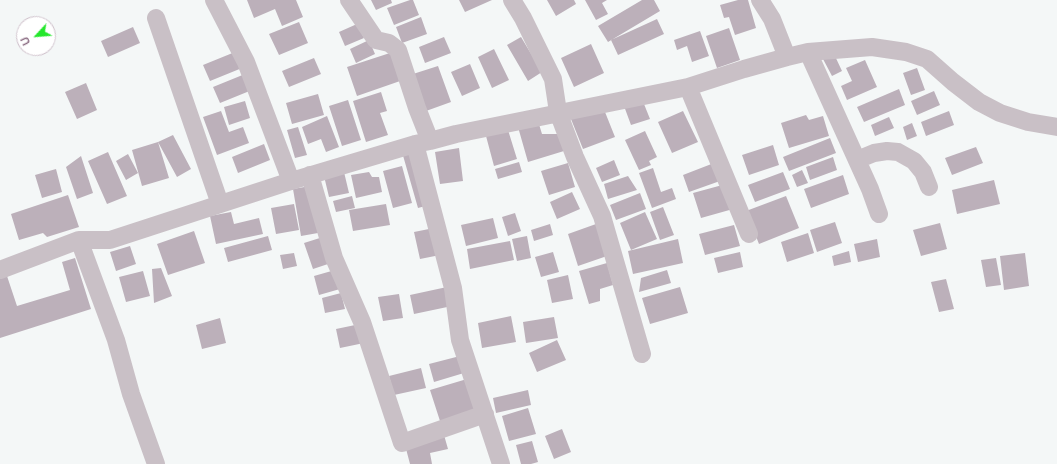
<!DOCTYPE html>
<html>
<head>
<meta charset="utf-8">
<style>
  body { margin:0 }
  #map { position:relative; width:1057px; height:464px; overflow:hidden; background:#f4f7f7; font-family:"Nunito Sans",sans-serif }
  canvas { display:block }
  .north { position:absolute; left:16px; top:16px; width:40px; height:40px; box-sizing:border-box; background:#fff; border:1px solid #cfc1cb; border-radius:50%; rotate:244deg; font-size:11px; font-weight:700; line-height:16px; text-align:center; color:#86657d }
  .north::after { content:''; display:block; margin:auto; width:14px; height:18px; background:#24e72c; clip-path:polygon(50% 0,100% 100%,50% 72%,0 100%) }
</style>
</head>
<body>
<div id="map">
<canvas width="1057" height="464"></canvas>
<div class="north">U</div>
</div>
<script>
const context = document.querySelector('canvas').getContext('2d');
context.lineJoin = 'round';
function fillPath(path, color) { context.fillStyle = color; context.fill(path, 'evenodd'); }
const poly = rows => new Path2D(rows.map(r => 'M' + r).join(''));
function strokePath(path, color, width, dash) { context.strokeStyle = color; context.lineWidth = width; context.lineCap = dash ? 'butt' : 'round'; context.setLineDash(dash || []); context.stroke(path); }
fillPath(poly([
  [247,0,296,0,303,17,282,26,275,9,254,18],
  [371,0,391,0,392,3,376,10],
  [410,0,413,0,419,15,394,25,387,8],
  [459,0,492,0,465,12],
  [547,0,574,0,576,4,556,16],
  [585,0,607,0,602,3,608,14,596,20],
  [642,0,654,0,660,11,608,42,598,26],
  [738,0,748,0,756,28,735,35,729,17,724,18,720,5],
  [421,17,427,34,402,43,396,27],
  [657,19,664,34,618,55,611,40],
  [299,22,308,43,279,55,269,34],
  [357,24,364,38,345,46,339,32],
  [133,27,140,43,108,57,101,41],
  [729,28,740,60,717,68,706,36],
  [700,31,709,56,692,62,687,46,677,50,674,40],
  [444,37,451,53,425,63,419,47],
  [521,37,542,72,528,81,507,45],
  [369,40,375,54,356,63,350,49],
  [591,44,604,73,574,87,561,58],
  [494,49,509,80,492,88,478,57],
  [235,52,242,68,210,81,203,65],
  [393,52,403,80,357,96,347,67],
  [834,54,842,71,832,76,823,59],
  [314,58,321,74,289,87,282,71],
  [865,60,877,87,847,100,841,86,852,81,846,68],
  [470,64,480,88,462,96,451,72],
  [438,66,451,102,426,111,413,74],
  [917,68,925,90,911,95,903,73],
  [245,74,252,90,220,103,213,87],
  [86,83,97,110,77,119,65,92],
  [899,89,905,105,864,122,857,107],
  [934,91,940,105,917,115,911,101],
  [381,92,387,111,380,113,388,135,366,142,353,101],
  [318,94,324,115,292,124,286,103],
  [642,99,650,119,631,125,624,106],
  [348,100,361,140,342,146,329,106],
  [245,101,250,118,229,125,224,107],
  [603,107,615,137,583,149,571,119],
  [221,111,229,132,243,127,249,143,217,155,203,117],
  [683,111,698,142,672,153,658,122],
  [949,111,954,125,926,136,921,122],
  [806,115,809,120,823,116,829,136,789,148,781,123],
  [327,116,339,147,326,152,321,139,308,144,302,127],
  [889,117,894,128,875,136,871,125],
  [538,121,542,134,559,134,564,151,528,162,518,127],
  [912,123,917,136,907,140,903,127],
  [298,127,307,155,295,158,287,130],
  [508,130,517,159,494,166,486,136],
  [645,131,657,157,649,161,651,165,639,170,625,140],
  [173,135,191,169,177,177,158,142],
  [830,138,836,153,789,171,783,157],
  [158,142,169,178,142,186,132,150],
  [264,144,270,160,238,173,232,157],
  [773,145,779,165,749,175,742,155],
  [976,147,983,163,952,175,945,158],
  [459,148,463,181,440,184,435,152],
  [413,149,429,205,418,208,402,152],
  [108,152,127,196,107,204,88,161],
  [128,154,138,173,126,180,116,161],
  [81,156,93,193,77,199,66,167],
  [833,157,837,170,810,180,806,167],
  [614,160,620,175,602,182,596,168],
  [519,162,522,172,498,179,495,169],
  [568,163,575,187,549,195,541,171],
  [714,163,720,181,689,192,683,175],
  [402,166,412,203,393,208,383,171],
  [653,168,661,192,672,188,676,199,652,208,639,173],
  [56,169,62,192,42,198,35,175],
  [802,170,808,183,797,187,792,175],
  [344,172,349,193,329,197,324,176],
  [369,172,372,177,379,177,382,192,356,198,351,175],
  [783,172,790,189,755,202,748,185],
  [843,175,849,194,811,208,804,189],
  [628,176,637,190,608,199,604,184],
  [994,180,1000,204,957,214,952,190],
  [726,184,733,209,701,218,693,193],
  [310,186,318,233,301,236,293,189],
  [572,192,580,209,557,219,550,202],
  [640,193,646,209,616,220,610,205],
  [68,195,79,227,47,237,43,233,19,240,11,214],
  [352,196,355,208,336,212,333,201],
  [786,196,799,228,759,244,746,211],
  [294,204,299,230,276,234,271,208],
  [386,204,390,225,353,231,349,210],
  [663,207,674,235,660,240,650,212],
  [231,212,234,224,259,218,263,234,216,244,210,216],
  [645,212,657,239,631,250,620,223],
  [515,213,521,231,508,236,502,217],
  [493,218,498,238,466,246,461,225],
  [835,222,842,243,817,252,810,230],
  [940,223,947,249,921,256,913,230],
  [550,224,553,235,534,241,531,230],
  [596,224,607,256,578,266,568,234],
  [734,225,740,246,705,255,699,234],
  [434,228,440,255,420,259,414,232],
  [194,231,205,263,168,275,157,244],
  [808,233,814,253,787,262,781,242],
  [268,236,272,250,228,262,224,248],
  [527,236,531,258,517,261,512,239],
  [323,237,331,263,313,269,304,243],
  [678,239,683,263,633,274,628,251],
  [877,239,880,257,858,262,854,244],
  [510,241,514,260,470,269,467,249],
  [130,246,136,264,116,271,110,252],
  [849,251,851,262,834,266,832,256],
  [553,252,559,272,541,277,535,257],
  [740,252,743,267,718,273,714,258],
  [294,253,297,266,283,269,280,255],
  [1025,253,1029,286,1004,290,1000,256],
  [75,258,91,309,0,338,0,278,7,276,17,306,70,290,62,262],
  [996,258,1001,285,986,287,981,260],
  [607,263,613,285,600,289,600,301,589,304,579,271],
  [161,268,172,296,154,303,152,269],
  [335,270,340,289,319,295,314,276],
  [667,270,671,283,639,292,641,278],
  [143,271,150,296,126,302,119,277],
  [568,275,573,299,552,303,547,280],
  [946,279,954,309,939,312,931,282],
  [447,287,452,306,414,314,410,295],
  [680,287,688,313,650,324,642,298],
  [341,293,345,309,325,313,322,298],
  [399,294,403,318,383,321,378,297],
  [511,316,516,342,482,348,478,323],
  [554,317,558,338,526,343,523,322],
  [220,318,226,343,202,349,196,325],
  [360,324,364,343,340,348,336,329],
  [557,340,566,360,537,372,529,353],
  [460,356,464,373,434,382,429,364],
  [421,368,426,388,394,395,389,376],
  [467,379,477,410,440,421,430,390],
  [528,390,531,405,496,413,493,398],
  [528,408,536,434,509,441,502,416],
  [562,429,571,452,554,459,545,436],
  [444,435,448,449,430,453,432,464,410,464,405,445],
  [532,441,538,462,531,464,521,464,516,445]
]), '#bcb0ba');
strokePath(poly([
  [214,0,246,62,291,181],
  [349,0,376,40,389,43,398,50,417,108,430,141],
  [512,0,523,18,553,79,558,112,575,157,602,216,642,354],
  [760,0,772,19,787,57],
  [156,18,220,204],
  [808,52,870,189,879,214],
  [688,87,749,234],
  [415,144,453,288,460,340,501,464],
  [857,160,874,153,887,151,898,152,914,161,923,172,929,187],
  [310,175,334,258,362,322,402,443,485,414],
  [79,240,116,340,131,394,156,464],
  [0,270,79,240,110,240,291,181,415,144,430,141,456,134,688,87,744,69,787,57,808,52,872,47,906,52,927,59,953,82,979,102,1000,113,1028,122,1057,127]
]), '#c9c0c6', 18);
</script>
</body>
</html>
